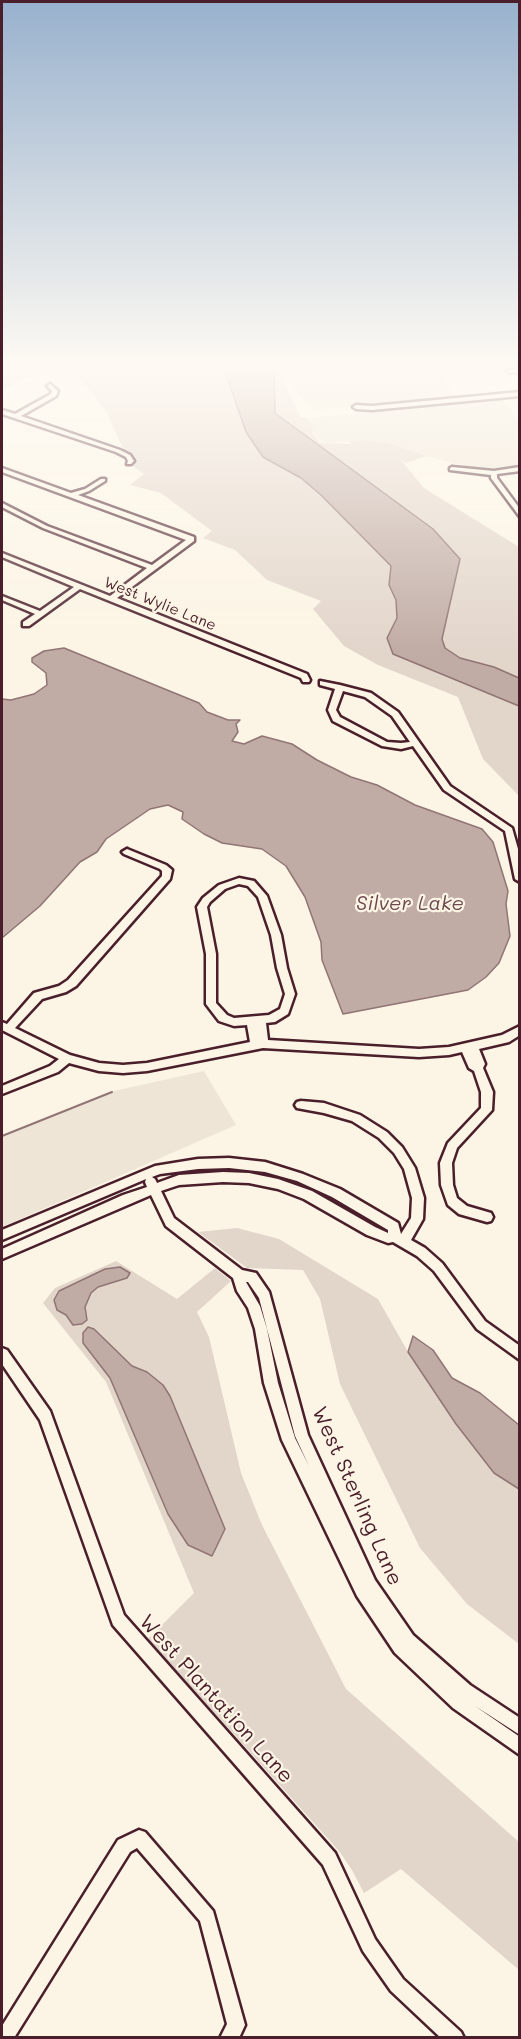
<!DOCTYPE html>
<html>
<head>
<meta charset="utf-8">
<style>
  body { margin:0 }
  #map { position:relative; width:521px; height:2039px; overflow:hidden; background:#fcf5e5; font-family:Mali,sans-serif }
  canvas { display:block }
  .frame { position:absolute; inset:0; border:3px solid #4a1f2b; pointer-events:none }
</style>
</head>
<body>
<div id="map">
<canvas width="521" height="2039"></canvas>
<div class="frame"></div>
</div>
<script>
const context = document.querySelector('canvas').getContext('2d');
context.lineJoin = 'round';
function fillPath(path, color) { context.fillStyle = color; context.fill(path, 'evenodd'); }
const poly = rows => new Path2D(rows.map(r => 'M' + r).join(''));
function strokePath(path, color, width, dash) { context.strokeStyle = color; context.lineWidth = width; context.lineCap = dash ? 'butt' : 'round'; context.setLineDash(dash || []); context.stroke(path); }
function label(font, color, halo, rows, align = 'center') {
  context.font = font + ' Mali,sans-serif'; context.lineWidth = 4.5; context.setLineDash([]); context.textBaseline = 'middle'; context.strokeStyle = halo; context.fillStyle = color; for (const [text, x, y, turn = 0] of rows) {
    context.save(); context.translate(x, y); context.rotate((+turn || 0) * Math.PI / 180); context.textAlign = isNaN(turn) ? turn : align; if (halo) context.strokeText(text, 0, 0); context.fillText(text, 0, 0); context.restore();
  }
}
fillPath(poly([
  [284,367,435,367,456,398,312,410,289,382],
  [503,399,519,421,519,466,481,470,421,455,389,443,363,440,326,443,318,439,307,418],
  [204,1071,236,1125,2,1227,2,1137,109,1092]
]), '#eee5d7');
fillPath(poly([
  [2,367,226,367,227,377,246,432,263,457,301,478,321,495,391,566,389,585,396,600,397,618,387,638,393,654,519,706,519,796,483,759,458,697,378,665,344,646,313,609,321,601,267,580,235,550,203,538,212,531,161,493,130,485,144,474,130,464,106,411,76,373,56,370,28,377,2,391],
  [274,367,280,367,286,387,301,417,307,418,314,430,312,432,320,443,351,444,349,441,363,440,389,443,426,456,406,463,400,459,424,488,519,547,519,678,494,667,460,658,445,648,442,640,459,559,433,529,275,412],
  [237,1228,279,1239,378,1299,408,1352,456,1424,494,1473,519,1489,519,1644,467,1604,420,1548,340,1384,320,1299,303,1270,247,1268,198,1232],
  [116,1261,177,1299,215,1268,231,1281,197,1312,209,1337,241,1473,262,1525,346,1689,519,1842,519,1970,401,1869,364,1893,352,1870,339,1851,148,1639,194,1593,106,1382,43,1303,55,1288]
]), '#e2d5ca');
const water = poly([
  [226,367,274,367,275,413,433,529,460,559,442,639,445,648,460,658,494,667,519,678,519,706,393,654,387,638,397,618,396,600,389,585,391,566,321,495,301,478,263,457,246,432,227,377,226,367],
  [64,648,199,703,207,712,228,720,240,720,236,724,238,732,232,741,244,744,262,736,292,744,317,760,351,777,377,785,415,805,482,829,493,842,508,891,506,904,510,936,499,963,486,977,468,990,343,1014,322,960,321,942,305,897,286,866,262,849,222,843,204,834,182,819,183,812,168,805,150,809,106,839,97,852,80,862,40,906,2,938,2,699,11,700,34,694,47,685,46,673,32,662,32,658,44,651,64,648],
  [120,1267,130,1273,127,1278,98,1287,91,1293,85,1307,87,1320,82,1324,73,1325,66,1315,57,1310,54,1300,59,1291,105,1269,120,1267],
  [88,1327,94,1329,132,1366,147,1372,163,1385,170,1396,225,1529,212,1556,188,1545,168,1514,110,1378,83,1343,83,1333,88,1327],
  [413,1336,433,1350,452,1378,480,1393,519,1425,519,1489,494,1473,456,1424,408,1352,413,1336]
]);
fillPath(water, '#c0aca5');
strokePath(water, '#917474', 1.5);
strokePath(poly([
  [2,1136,112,1092]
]), '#917474', 2);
const minor = poly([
  [520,368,520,372,510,373,507,371,520,368],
  [50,384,58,391,56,396,21,416,120,450,130,455,134,461,131,464,127,464,128,461,126,457,116,452,2,414,2,410,15,414,51,394,52,391,47,386,50,384],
  [520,392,520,396,372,410,356,409,353,407,356,405,372,406,520,392],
  [452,467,494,471,520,467,520,471,497,474,497,478,520,509,520,517,491,478,491,475,450,470,450,468,452,467],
  [2,468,71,493,85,489,101,479,105,479,105,481,89,491,78,495,194,537,194,541,117,598,307,674,310,680,309,682,303,682,301,678,80,589,29,626,23,626,23,622,35,614,2,600,2,596,40,611,74,587,2,557,2,553,110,596,147,568,43,528,2,507,2,503,47,526,152,565,186,540,2,472,2,468],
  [320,681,340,685,371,693,398,712,450,786,512,828,520,856,520,882,515,879,505,831,444,790,413,746,401,749,382,746,333,721,328,710,335,689,320,685,320,681],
  [343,691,365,697,392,716,410,742,401,743,387,742,340,717,336,710,343,691],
  [127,849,166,865,172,870,170,879,76,986,66,992,42,999,15,1028,70,1055,99,1063,123,1065,147,1063,250,1042,247,1025,234,1026,219,1021,206,1004,206,954,197,907,203,898,219,885,239,878,254,881,267,896,281,935,287,968,295,994,288,1014,275,1022,266,1023,268,1040,419,1049,449,1047,502,1035,520,1026,520,1035,509,1042,479,1049,485,1064,483,1068,493,1092,492,1110,457,1148,452,1163,453,1185,457,1198,467,1206,491,1213,493,1217,491,1221,487,1222,459,1214,448,1205,441,1185,440,1163,448,1143,481,1108,481,1092,474,1071,469,1068,462,1052,449,1055,419,1057,263,1048,147,1071,123,1073,99,1071,69,1063,58,1072,2,1094,2,1086,50,1066,59,1059,2,1030,2,1022,7,1024,34,993,59,986,68,980,162,876,162,871,160,869,124,854,122,852,127,849],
  [239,884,248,886,258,897,271,935,277,968,285,994,280,1009,269,1015,234,1018,227,1015,216,1003,216,954,207,907,210,902,225,889,239,884],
  [301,1101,324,1103,360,1115,387,1132,402,1147,415,1168,424,1198,423,1219,411,1240,425,1248,442,1263,485,1321,520,1346,520,1360,477,1329,434,1271,417,1256,393,1242,388,1243,367,1235,304,1199,278,1189,249,1183,223,1182,179,1185,161,1191,174,1218,242,1270,256,1273,269,1292,308,1435,375,1580,413,1635,470,1685,520,1718,520,1735,475,1706,520,1737,520,1755,453,1708,395,1653,357,1596,282,1440,264,1383,255,1329,248,1308,237,1291,233,1278,166,1226,151,1195,2,1259,2,1249,123,1195,147,1187,145,1182,146,1179,2,1240,2,1230,155,1166,198,1159,229,1158,265,1162,303,1174,340,1189,398,1223,401,1234,411,1218,412,1198,404,1169,394,1153,379,1138,352,1121,324,1113,297,1108,295,1105,297,1102,301,1101],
  [229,1168,265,1172,297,1181,332,1197,388,1230,388,1233,375,1227,312,1191,278,1179,249,1173,223,1172,179,1175,157,1183,155,1179,152,1177,160,1174,198,1169,229,1168],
  [246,1282,248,1282,259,1298,295,1436,309,1466,295,1438,278,1383,267,1329,260,1306,246,1282],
  [2,1348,7,1350,50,1411,124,1615,335,1853,375,1939,403,1979,461,2032,464,2038,441,2038,391,1991,363,1951,323,1865,113,1625,40,1420,2,1364,2,1348],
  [139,1830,145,1832,213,1911,245,2025,239,2038,220,2038,227,2024,200,1921,137,1848,130,1852,14,2038,2,2038,2,2026,118,1840,139,1830]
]);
strokePath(minor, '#4a1f2b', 5);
fillPath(minor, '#fcf5e5');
fillPath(poly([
  [298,367,346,367,345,368,300,371]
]), '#b2a59d');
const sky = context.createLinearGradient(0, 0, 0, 652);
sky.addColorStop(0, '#98b1cd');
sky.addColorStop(0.56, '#fefaf3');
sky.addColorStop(1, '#fefaf300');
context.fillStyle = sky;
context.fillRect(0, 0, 521, 652);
label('15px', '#4a1f2b', '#fcf5e5', [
  ["West Wylie Lane",160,604,22]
]);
label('italic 20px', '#6d4950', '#fcf5e5', [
  ["Silver Lake",410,904]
]);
label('21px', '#4a1f2b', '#fcf5e5', [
  ["West Sterling Lane",357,1496,66],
  ["West Plantation Lane",216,1699,48]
]);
</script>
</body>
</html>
